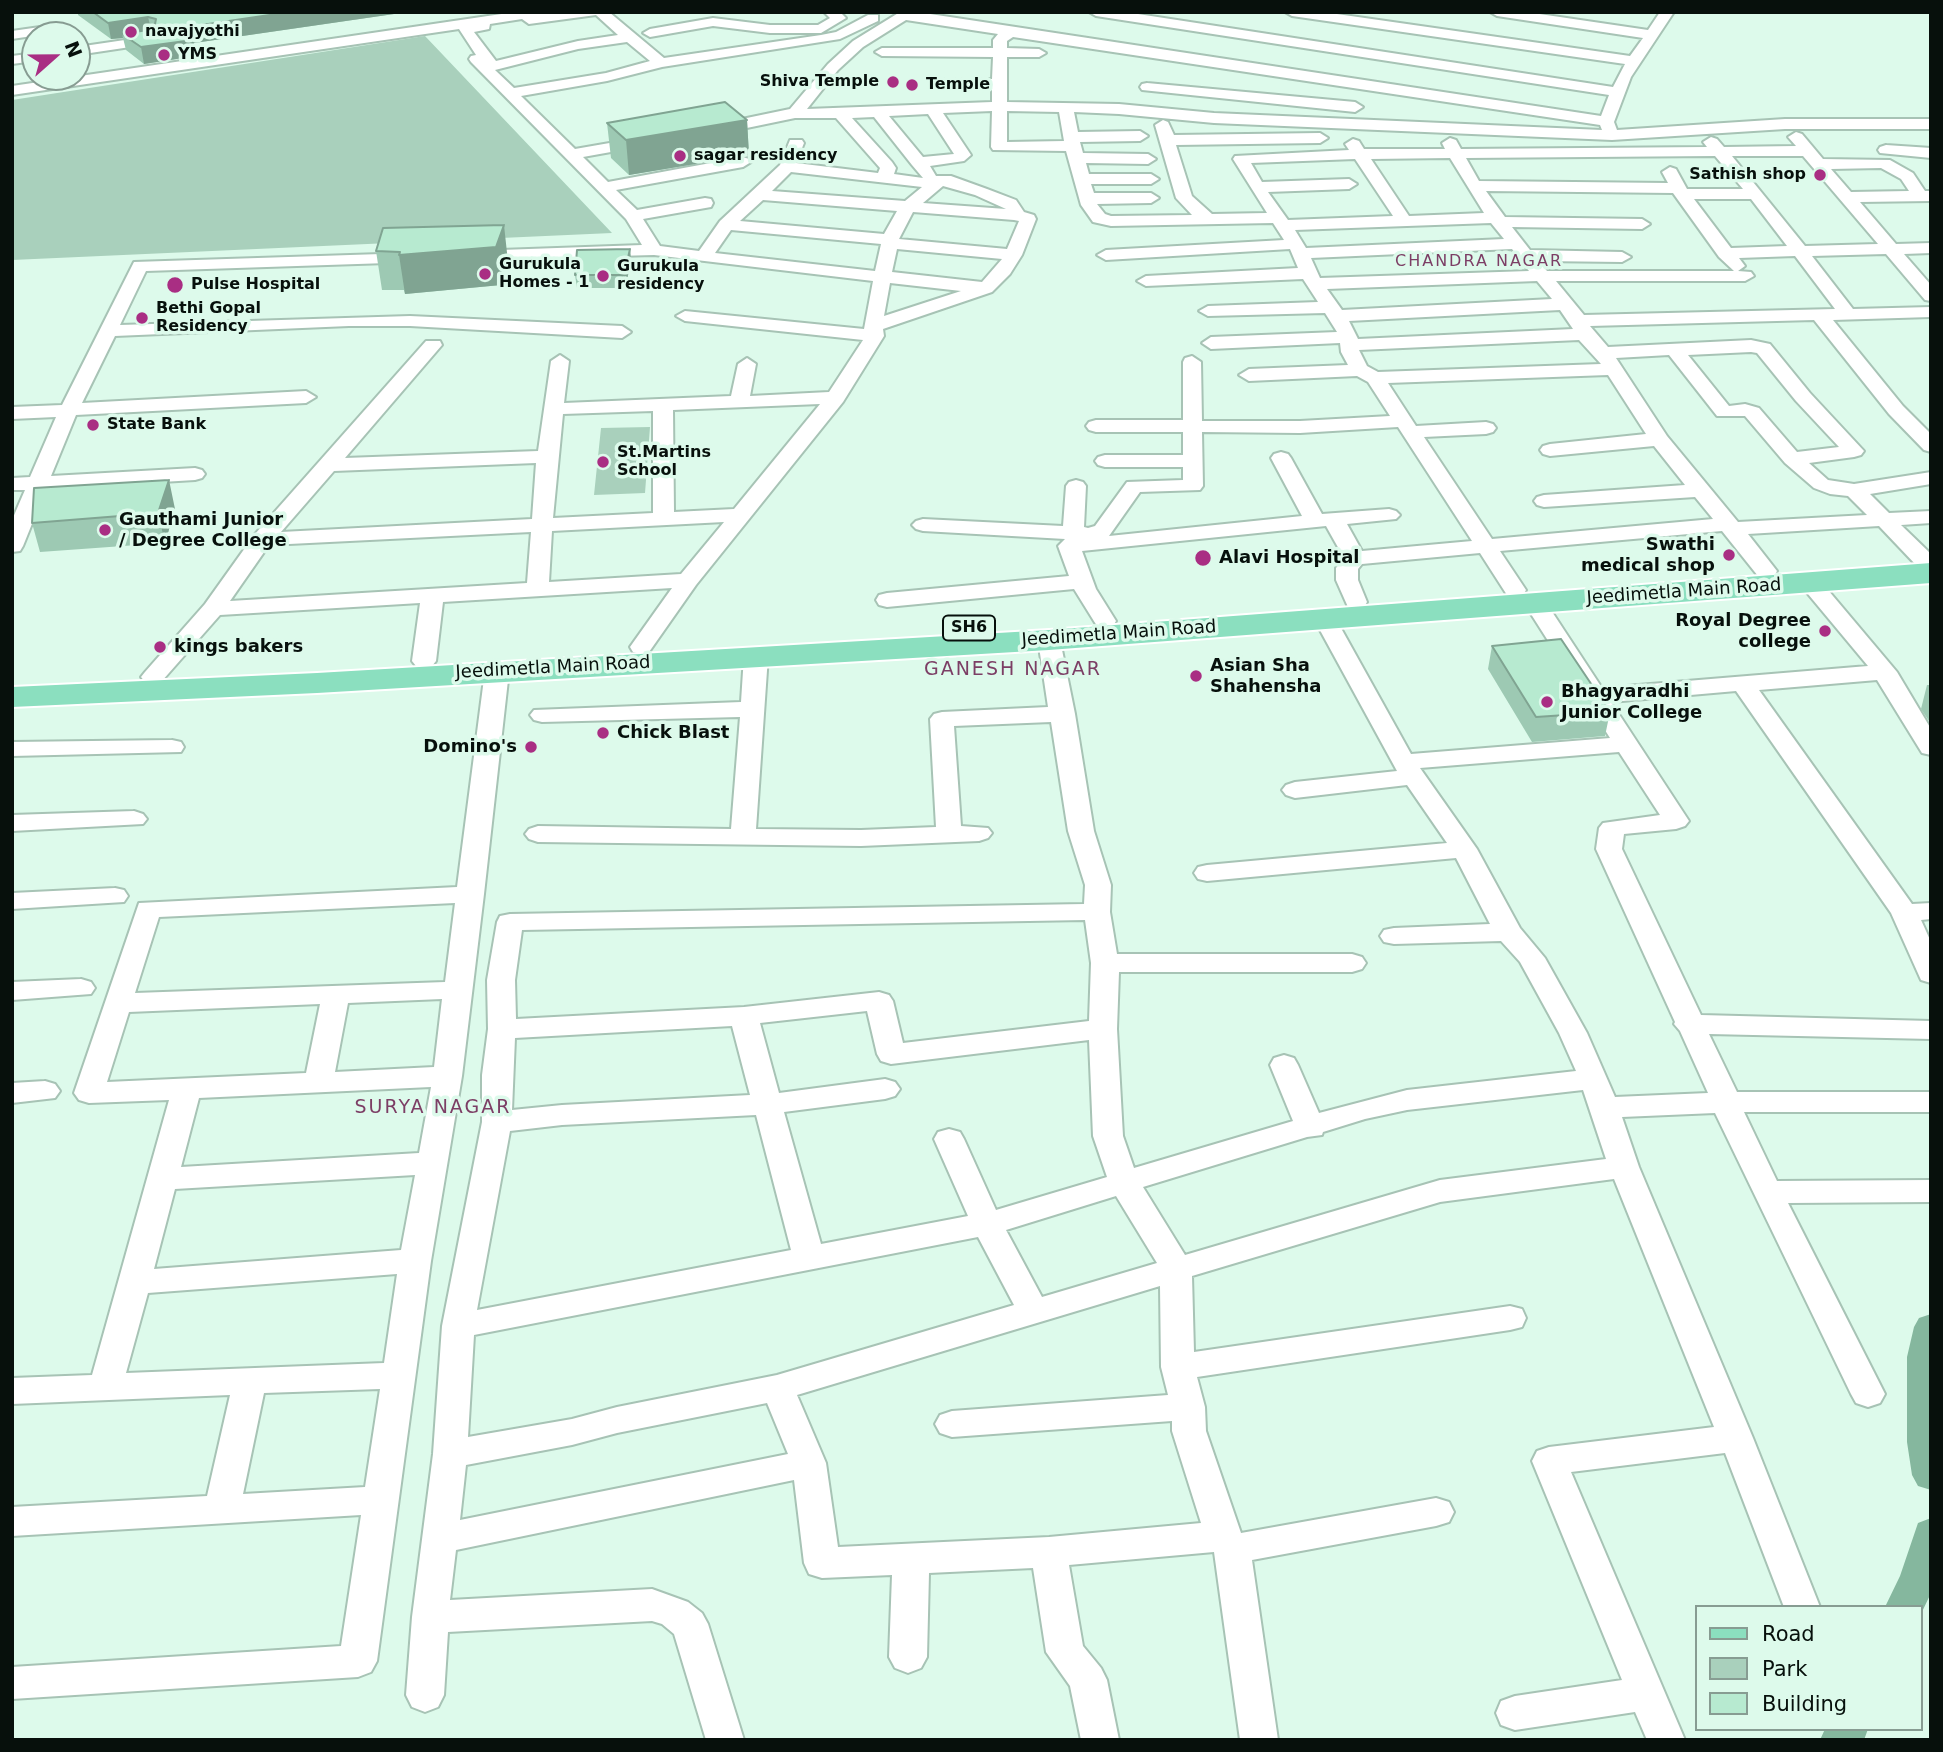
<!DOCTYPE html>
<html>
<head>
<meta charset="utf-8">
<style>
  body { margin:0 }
  #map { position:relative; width:1943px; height:1752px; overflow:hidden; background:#ddfaeb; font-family:"DejaVu Sans",sans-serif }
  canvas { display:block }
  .frame { position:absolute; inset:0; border:14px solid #07100c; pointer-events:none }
  .legend { position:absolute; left:1695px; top:1605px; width:228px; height:126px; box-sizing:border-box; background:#ddfaeb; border:2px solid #879c92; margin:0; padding:9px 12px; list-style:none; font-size:21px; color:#07100c }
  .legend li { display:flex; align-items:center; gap:14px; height:35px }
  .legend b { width:35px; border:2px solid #879c92 }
  .north { position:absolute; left:21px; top:21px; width:70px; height:70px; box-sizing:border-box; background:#ddfaeb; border:2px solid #879c92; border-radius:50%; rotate:69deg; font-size:19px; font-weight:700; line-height:28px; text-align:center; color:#07100c }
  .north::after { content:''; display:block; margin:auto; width:24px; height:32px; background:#a92e83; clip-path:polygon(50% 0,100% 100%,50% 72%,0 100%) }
</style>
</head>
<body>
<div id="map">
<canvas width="1943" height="1752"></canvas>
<div class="frame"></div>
<ul class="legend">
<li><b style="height:9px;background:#8bdfbf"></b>Road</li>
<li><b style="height:19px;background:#a9d0bc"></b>Park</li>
<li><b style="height:19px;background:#b7ead0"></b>Building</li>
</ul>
<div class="north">N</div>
</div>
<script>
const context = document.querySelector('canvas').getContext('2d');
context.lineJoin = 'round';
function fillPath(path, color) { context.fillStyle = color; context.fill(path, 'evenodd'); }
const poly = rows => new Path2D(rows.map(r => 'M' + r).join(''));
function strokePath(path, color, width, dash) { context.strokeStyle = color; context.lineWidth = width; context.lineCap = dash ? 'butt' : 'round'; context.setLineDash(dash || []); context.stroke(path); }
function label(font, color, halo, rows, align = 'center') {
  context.font = font + ' "DejaVu Sans",sans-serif'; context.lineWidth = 7; context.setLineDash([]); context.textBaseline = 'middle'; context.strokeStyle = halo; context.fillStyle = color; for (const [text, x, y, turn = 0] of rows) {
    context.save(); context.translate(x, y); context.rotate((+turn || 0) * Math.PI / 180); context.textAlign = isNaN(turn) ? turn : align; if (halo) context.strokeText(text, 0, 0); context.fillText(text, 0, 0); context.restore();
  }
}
fillPath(poly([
  [425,36,612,233,12,260,12,100],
  [650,427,645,493,594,495,601,428]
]), '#a9d0bc');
fillPath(poly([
  [1931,1314,1931,1490,1918,1486,1912,1475,1907,1442,1907,1357,1914,1327,1919,1318,1931,1314],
  [1931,1518,1931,1593,1920,1616,1920,1607,1885,1607,1900,1576,1918,1523,1931,1518],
  [1825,1729,1868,1729,1864,1740,1820,1740,1825,1729]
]), '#85b79e');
const minor = poly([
  [515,12,609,12,664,58,821,35,836,32,868,15,878,15,878,21,840,39,662,67,607,81,521,96,575,149,644,137,650,139,652,142,650,145,583,157,608,182,743,157,749,159,751,162,743,167,616,190,637,210,705,198,711,199,713,203,711,207,643,219,660,246,699,251,720,221,780,165,790,140,802,140,804,143,796,163,878,173,880,168,836,118,795,118,713,135,705,130,713,125,790,109,828,64,853,41,900,12,917,12,1601,116,1609,95,1096,16,1089,12,1125,12,1613,87,1625,64,1292,16,1285,12,1323,12,1630,56,1643,38,1497,16,1490,12,1526,12,1648,30,1660,12,1674,12,1631,77,1614,122,1617,130,1785,119,1931,119,1931,129,1785,129,1612,140,1214,123,1119,114,1074,112,1078,132,1140,131,1148,136,1140,141,1080,142,1083,153,1148,154,1156,159,1148,164,1086,163,1089,174,1151,174,1159,179,1151,184,1091,184,1094,193,1151,193,1159,198,1151,203,1097,204,1105,214,1111,216,1192,215,1176,198,1155,125,1163,120,1168,122,1174,135,1320,133,1328,138,1320,143,1176,145,1192,196,1212,214,1267,213,1233,159,1235,156,1349,150,1345,144,1353,139,1359,141,1364,149,1445,149,1442,143,1450,138,1456,140,1461,149,1707,147,1703,142,1711,137,1717,139,1724,147,1796,146,1788,137,1796,132,1802,134,1823,159,1890,160,1913,173,1925,191,1931,191,1931,201,1860,202,1896,244,1931,243,1931,253,1904,254,1931,285,1931,301,1925,300,1886,254,1812,256,1853,309,1931,307,1931,317,1833,320,1903,406,1931,434,1931,452,1924,450,1889,414,1814,320,1590,326,1608,347,1751,340,1770,344,1810,393,1864,451,1861,455,1854,457,1809,463,1828,480,1854,484,1931,472,1931,484,1870,494,1889,513,1931,511,1931,523,1901,525,1931,554,1931,566,1917,566,1879,526,1748,534,1777,571,1774,576,1766,578,1758,576,1722,531,1500,551,1526,590,1523,595,1515,597,1507,595,1480,553,1362,564,1358,569,1358,580,1367,602,1364,607,1356,609,1348,607,1336,580,1336,568,1344,558,1326,526,1082,551,1096,589,1116,621,1113,626,1105,628,1097,626,1074,589,887,607,879,605,876,600,879,595,887,593,1069,576,1058,546,1065,539,923,531,916,529,912,525,916,521,923,519,1063,526,1066,486,1069,482,1076,480,1083,482,1086,486,1084,527,1088,528,1095,526,1127,482,1183,480,1183,467,1105,467,1098,465,1095,461,1098,457,1105,455,1183,455,1183,432,1096,432,1089,430,1086,426,1089,422,1096,420,1183,420,1183,362,1185,358,1192,356,1201,362,1202,421,1300,421,1390,416,1368,382,1357,376,1249,381,1239,375,1249,369,1348,365,1341,352,1340,343,1211,349,1202,343,1211,337,1337,332,1325,313,1208,316,1199,311,1208,306,1318,302,1303,279,1146,286,1137,281,1146,276,1298,268,1290,249,1106,260,1097,255,1106,250,1284,240,1273,223,1111,226,1093,222,1081,205,1066,151,993,150,991,147,992,111,943,113,971,155,964,161,930,166,936,176,951,176,987,189,1016,200,1024,212,1034,215,1036,219,1022,255,1010,274,992,292,883,329,884,336,843,402,696,585,649,652,641,654,633,652,630,647,672,588,443,602,436,661,432,666,424,668,416,666,412,661,420,603,220,615,161,682,145,682,141,677,145,672,205,604,255,534,426,341,440,341,442,345,345,458,538,451,551,361,560,355,569,361,564,403,731,396,738,364,747,358,756,364,750,396,829,392,863,340,685,321,676,316,685,311,864,329,873,281,654,255,466,260,463,256,466,252,472,251,642,245,626,219,471,62,469,59,471,56,476,55,459,29,12,95,12,86,515,12],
  [596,15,618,35,578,41,496,61,474,32,489,29,490,24,522,19,529,24,596,15],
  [906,20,998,34,993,40,993,48,882,48,875,52,882,56,993,57,992,79,936,80,929,84,936,88,992,88,992,102,807,109,838,70,863,47,906,20],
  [1013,37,1600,125,1602,130,1214,113,1119,104,1007,102,1007,57,1039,57,1046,53,1039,49,1007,48,1007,41,1013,37],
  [627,42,650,61,606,73,514,88,495,70,578,49,627,42],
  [1007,111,1059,112,1064,141,1007,142,1007,111],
  [928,114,954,154,923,157,889,116,928,114],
  [874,117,912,165,923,178,894,174,896,168,892,162,852,118,874,117],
  [1715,156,1743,189,1687,189,1676,169,1670,167,1662,172,1668,183,1479,181,1466,158,1715,156],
  [1732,156,1803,156,1878,244,1805,246,1732,156],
  [1450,158,1484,213,1409,216,1371,159,1450,158],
  [1355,159,1393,216,1288,220,1268,192,1349,189,1357,184,1349,179,1262,182,1251,163,1355,159],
  [1881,168,1901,179,1909,191,1851,192,1831,169,1881,168],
  [791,172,922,187,905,201,772,191,791,172],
  [943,186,975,195,1006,209,923,203,943,186],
  [1486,191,1673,193,1719,257,1734,271,1547,271,1539,261,1622,262,1631,257,1622,252,1530,250,1512,227,1642,229,1650,224,1642,219,1505,217,1486,191],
  [1694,199,1751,199,1787,246,1731,248,1694,199],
  [763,200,897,211,884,234,740,221,763,200],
  [913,212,1014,220,1019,221,1007,249,899,239,913,212],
  [1491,223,1504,239,1306,248,1295,230,1491,223],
  [731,230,881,244,875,271,715,253,731,230],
  [897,249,1002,259,982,282,892,272,897,249],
  [1512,249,1529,271,1320,278,1311,258,1512,249],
  [1795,256,1835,309,1584,315,1556,281,1745,281,1754,276,1751,272,1738,271,1745,266,1739,258,1795,256],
  [1537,281,1552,299,1342,310,1327,289,1537,281],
  [890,283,961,291,884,316,890,283],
  [1560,310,1573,329,1358,339,1349,321,1560,310],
  [1579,340,1601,364,1378,372,1367,366,1359,350,1579,340],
  [1751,352,1757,353,1796,401,1839,447,1797,452,1759,408,1745,404,1729,406,1688,355,1751,352],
  [1669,355,1717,416,1745,416,1785,463,1814,488,1830,494,1848,496,1867,515,1738,522,1667,436,1616,358,1669,355],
  [1608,375,1646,434,1550,444,1543,446,1540,450,1543,454,1550,456,1654,446,1685,485,1544,495,1537,497,1534,501,1537,505,1544,507,1695,497,1713,519,1492,539,1424,437,1486,434,1493,432,1496,428,1493,424,1486,422,1416,426,1388,383,1608,375],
  [820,404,734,509,674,512,673,410,820,404],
  [653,411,653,513,553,518,563,414,653,411],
  [1398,427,1472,541,1362,551,1347,524,1396,519,1400,515,1396,511,1389,509,1322,514,1291,458,1288,454,1281,452,1274,454,1271,458,1302,516,1109,536,1140,492,1200,490,1203,486,1202,432,1300,433,1398,427],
  [536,463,532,519,281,532,334,471,536,463],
  [724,522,681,574,549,582,552,531,724,522],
  [531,532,527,583,230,601,269,545,531,532],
  [824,12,840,12,846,18,821,33,770,33,713,26,650,37,643,33,650,29,713,18,770,25,818,25,830,18,824,12],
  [54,25,59,26,59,32,12,39,12,31,54,25],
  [152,36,157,37,157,43,77,55,77,47,152,36],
  [35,53,35,61,12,64,12,56,35,53],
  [1147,83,1355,102,1363,107,1355,112,1142,90,1140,87,1142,84,1147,83],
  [1886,145,1931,148,1931,158,1880,153,1878,150,1880,147,1886,145],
  [412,253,421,258,418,262,146,271,120,325,410,316,622,326,631,332,622,338,410,326,349,326,115,336,82,403,306,391,316,397,306,403,76,415,51,476,195,468,202,470,205,474,202,478,195,480,46,489,23,546,20,551,12,552,12,520,25,490,12,490,12,478,30,477,56,417,12,419,12,407,62,405,134,262,412,253],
  [1809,575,1817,577,1897,672,1931,729,1931,755,1922,753,1877,680,1759,690,1912,904,1931,903,1931,919,1921,920,1931,942,1931,983,1921,980,1891,913,1736,691,1611,702,1689,821,1685,826,1676,829,1624,834,1622,849,1701,1015,1931,1021,1931,1039,1709,1034,1737,1092,1931,1092,1931,1112,1744,1112,1777,1181,1931,1180,1931,1202,1788,1203,1885,1394,1880,1403,1868,1407,1856,1403,1851,1394,1715,1113,1622,1117,1639,1167,1753,1438,1820,1607,1784,1607,1725,1453,1571,1472,1685,1740,1647,1740,1635,1712,1515,1730,1501,1725,1496,1713,1501,1701,1515,1696,1622,1680,1532,1461,1537,1451,1549,1447,1714,1427,1614,1179,1440,1202,1192,1276,1194,1352,1510,1306,1522,1309,1526,1318,1522,1327,1510,1330,1197,1377,1205,1407,1206,1431,1241,1533,1436,1498,1449,1502,1454,1512,1449,1522,1436,1526,1252,1560,1278,1740,1240,1740,1214,1552,1069,1565,1083,1646,1101,1668,1107,1680,1119,1740,1081,1740,1070,1686,1046,1652,1033,1568,929,1573,927,1657,921,1668,908,1673,895,1668,889,1657,892,1575,822,1578,809,1574,804,1563,794,1480,456,1550,450,1600,652,1589,688,1602,702,1613,708,1624,744,1740,706,1740,674,1634,662,1624,652,1621,448,1632,444,1695,438,1707,425,1712,412,1707,406,1695,412,1617,433,1454,442,1326,482,1122,482,1075,488,1029,487,980,497,922,500,916,510,914,1084,904,1085,885,1068,831,1051,722,954,726,961,826,988,828,992,833,988,838,979,841,861,846,538,842,529,839,525,834,529,829,538,826,731,829,740,717,542,722,534,720,530,715,534,710,741,702,744,656,748,651,764,651,768,656,756,829,861,830,936,827,930,719,934,714,942,712,1048,707,1038,640,1041,635,1049,633,1057,635,1060,640,1075,714,1094,831,1111,885,1110,912,1117,954,1352,954,1362,957,1366,963,1362,969,1352,972,1119,972,1117,1029,1123,1136,1134,1168,1293,1121,1270,1065,1274,1058,1284,1055,1294,1058,1298,1065,1319,1113,1407,1090,1576,1071,1559,1033,1520,962,1501,941,1394,944,1384,942,1380,936,1384,930,1394,928,1490,924,1456,858,1207,881,1198,879,1194,873,1198,867,1207,865,1447,843,1407,785,1295,798,1286,795,1282,790,1286,785,1295,782,1397,771,1315,621,1318,616,1326,614,1334,616,1337,621,1411,754,1610,738,1524,603,1527,598,1543,598,1602,688,1868,666,1798,582,1801,577,1809,575],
  [1619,752,1660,815,1603,823,1599,828,1596,849,1675,1022,1674,1024,1680,1031,1708,1093,1615,1097,1587,1033,1545,958,1520,928,1477,849,1420,768,1619,752],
  [1085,920,1091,963,1089,1021,903,1043,893,1001,889,995,879,992,744,1007,516,1019,515,980,522,930,1085,920],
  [867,1011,877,1054,881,1061,891,1064,1089,1040,1093,1136,1107,1177,996,1210,964,1139,960,1132,949,1129,938,1132,934,1139,968,1216,821,1244,784,1112,885,1099,895,1096,900,1089,895,1082,885,1079,779,1093,760,1023,867,1011],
  [732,1026,750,1095,562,1105,512,1110,515,1038,732,1026],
  [1583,1090,1606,1159,1440,1180,1185,1255,1143,1187,1307,1137,1322,1135,1323,1132,1365,1119,1407,1110,1583,1090],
  [756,1115,791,1250,477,1310,510,1131,562,1125,756,1115],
  [1116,1196,1157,1263,1042,1297,1006,1230,1116,1196],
  [978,1237,1014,1305,777,1375,617,1407,572,1419,468,1437,474,1335,978,1237],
  [1160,1286,1161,1367,1168,1395,952,1411,940,1415,935,1424,940,1433,952,1437,1172,1421,1172,1431,1201,1523,1049,1537,838,1547,826,1463,797,1395,1160,1286],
  [767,1403,788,1454,460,1520,466,1465,572,1445,617,1433,767,1403],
  [497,664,505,666,509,671,484,894,462,1076,431,1261,377,1661,371,1672,358,1677,12,1699,12,1667,341,1646,361,1515,12,1536,12,1507,207,1496,230,1395,12,1404,12,1378,92,1375,169,1100,89,1103,79,1100,74,1093,139,903,457,887,485,671,489,666,497,664],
  [455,903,445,982,135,993,159,917,455,903],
  [442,999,434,1067,335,1072,348,1003,442,999],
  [320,1004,306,1073,107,1082,129,1012,320,1004],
  [431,1087,419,1153,181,1167,199,1098,431,1087],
  [415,1175,401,1250,154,1269,175,1189,415,1175],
  [397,1274,384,1363,126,1373,148,1293,397,1274],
  [380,1389,365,1487,243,1494,264,1393,380,1389],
  [172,740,181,742,184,747,181,752,12,756,12,742,172,740],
  [134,811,143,814,147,819,143,824,12,831,12,815,134,811],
  [115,888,124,890,128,896,124,902,12,909,12,893,115,888],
  [81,979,91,982,95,988,91,994,12,1000,12,982,81,979],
  [45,1081,55,1084,60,1091,55,1098,12,1103,12,1083,45,1081]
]);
const primary = poly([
  [1931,563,1931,583,1049,650,317,693,12,707,12,687,317,673,1049,630,1931,563]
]);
strokePath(minor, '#a7c3b5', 4);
strokePath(primary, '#fff', 4);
fillPath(minor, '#fff');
fillPath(primary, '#8bdfbf');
fillPath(poly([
  [78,12,394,12,394,14,194,43,196,56,144,64,126,50,123,38,111,39,78,15],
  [747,120,749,155,629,175,611,158,607,123],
  [383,228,508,262,501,285,405,294,404,290,382,290,376,251],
  [630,249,631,262,625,288,577,288,575,275],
  [175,509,165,543,40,552,32,523],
  [1492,646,1610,712,1605,736,1532,742,1488,669],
  [1927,685,1931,685,1931,724,1921,709]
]), '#9dc9b3');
fillPath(poly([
  [290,12,394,12,394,14,194,43,196,56,144,64,141,47,181,28],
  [148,17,152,33,122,34,123,38,111,39,108,23],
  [747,120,749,155,629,175,626,140],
  [504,225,508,262,501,285,405,294,399,255],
  [630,249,631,262,625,288,624,275],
  [169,480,175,509,165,543,158,513]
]), '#80a492');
const building = poly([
  [93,12,290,12,181,28,193,40,141,47,122,34,154,29,156,19,148,17,108,23,93,12],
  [725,102,747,120,626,140,607,123,725,102],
  [504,225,496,247,399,255,400,252,376,251,383,228,504,225],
  [630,249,624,275,575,275,577,250,630,249],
  [169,480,158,513,32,523,34,488,169,480],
  [1561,639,1610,712,1536,717,1492,646,1561,639]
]);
fillPath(building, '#b7ead0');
strokePath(building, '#80a492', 2);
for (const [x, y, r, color] of [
  [131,32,7,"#a92e83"],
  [164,55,7,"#a92e83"],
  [893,82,7,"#a92e83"],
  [912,85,7,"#a92e83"],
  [680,156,7,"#a92e83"],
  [1820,175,7,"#a92e83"],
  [485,274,7,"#a92e83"],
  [603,276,7,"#a92e83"],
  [175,285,9,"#a92e83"],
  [142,318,7,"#a92e83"],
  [93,425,7,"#a92e83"],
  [603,462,7,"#a92e83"],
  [105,530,7,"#a92e83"],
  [1729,555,7,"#a92e83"],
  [1203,558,9,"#a92e83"],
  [1825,631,7,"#a92e83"],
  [160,647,7,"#a92e83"],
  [1196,676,7,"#a92e83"],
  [1547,702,7,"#a92e83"],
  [603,733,7,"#a92e83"],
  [531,747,7,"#a92e83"]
]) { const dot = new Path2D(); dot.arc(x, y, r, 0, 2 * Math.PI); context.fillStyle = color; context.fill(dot); strokePath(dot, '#ddfaeb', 2.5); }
label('bold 16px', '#07100c', '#ddfaeb', [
  ["navajyothi",145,32],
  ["YMS",178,55],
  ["Shiva Temple",879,82,"right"],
  ["Temple",926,85],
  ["sagar residency",694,156],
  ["Sathish shop",1806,175,"right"],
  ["Gurukula",499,265],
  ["Homes - 1",499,283],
  ["Gurukula",617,267],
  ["residency",617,285],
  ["Pulse Hospital",191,285],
  ["Bethi Gopal",156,309],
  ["Residency",156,327],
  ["State Bank",107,425],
  ["St.Martins",617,453],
  ["School",617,471]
], 'left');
context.letterSpacing = '2px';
label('16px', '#7c3e65', '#ddfaeb', [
  ["CHANDRA NAGAR",1479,262]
]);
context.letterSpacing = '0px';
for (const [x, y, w] of [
  [969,628,52]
]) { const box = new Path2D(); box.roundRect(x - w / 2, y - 12.5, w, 25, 5); context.fillStyle = '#ddfaeb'; context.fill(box); strokePath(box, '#07100c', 2); }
label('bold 16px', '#07100c', null, [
  ["SH6",969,628]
]);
label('bold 18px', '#07100c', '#ddfaeb', [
  ["Gauthami Junior",119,520],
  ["/ Degree College",119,541],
  ["Swathi",1715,545,"right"],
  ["medical shop",1715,566,"right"],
  ["Alavi Hospital",1219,558],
  ["Royal Degree",1811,621,"right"],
  ["college",1811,642,"right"],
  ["kings bakers",174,647],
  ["Asian Sha",1210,666],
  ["Shahensha",1210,687],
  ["Bhagyaradhi",1561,692],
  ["Junior College",1561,713],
  ["Chick Blast",617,733],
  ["Domino's",517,747,"right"]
], 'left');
label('18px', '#07100c', '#ddfaeb', [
  ["Jeedimetla Main Road",1684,592,-4],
  ["Jeedimetla Main Road",1119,634,-4],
  ["Jeedimetla Main Road",553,668,-3]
]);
context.letterSpacing = '2px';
label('19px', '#7c3e65', '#ddfaeb', [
  ["GANESH NAGAR",1013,670],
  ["SURYA NAGAR",433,1108]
]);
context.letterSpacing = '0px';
</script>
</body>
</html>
